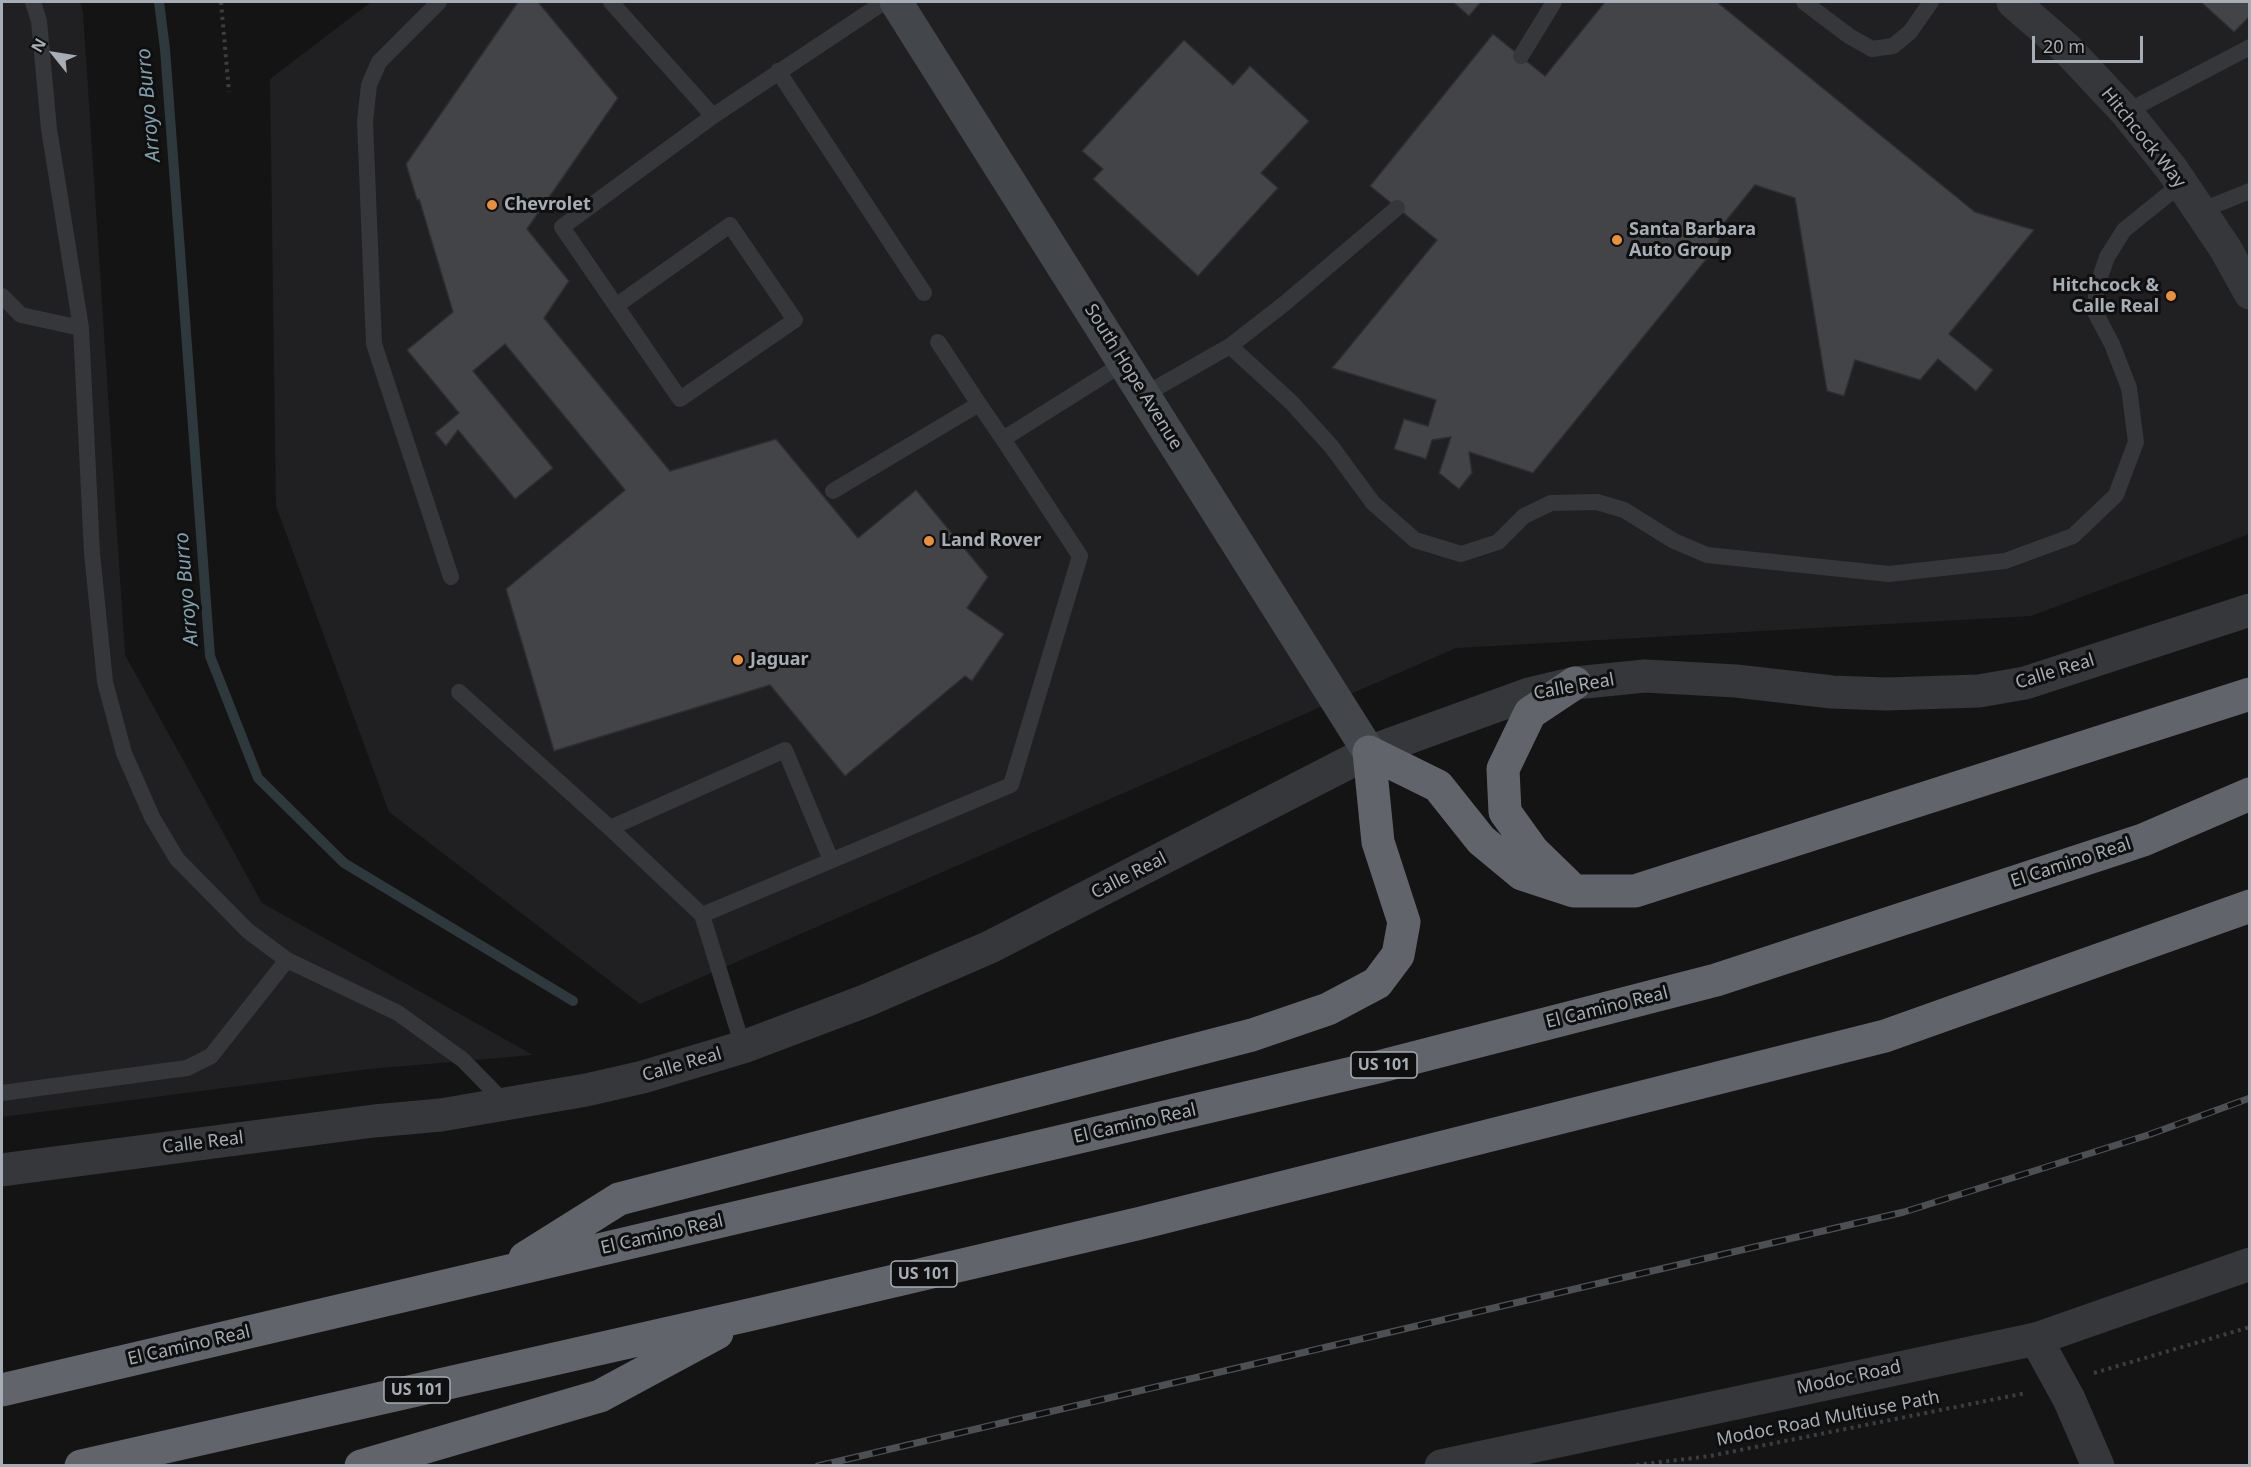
<!DOCTYPE html>
<html>
<head>
<meta charset="utf-8">
<style>
  body { margin:0 }
  #map { position:relative; width:2251px; height:1467px; overflow:hidden; background:#141415; font-family:"Noto Sans",sans-serif }
  canvas { display:block }
  .frame { position:absolute; inset:0; border:3px solid #a6adb5; pointer-events:none }
  .north { position:absolute; left:24px; top:24px; width:60px; height:60px; -webkit-text-stroke:4px #0f0f10; paint-order:stroke; rotate:300deg; font-size:16px; font-weight:700; line-height:24px; text-align:center; color:#a6adb5 }
  .north::after { content:''; display:block; margin:auto; width:21px; height:27px; background:#a6adb5; clip-path:polygon(50% 0,100% 100%,50% 72%,0 100%) }
  .scale { position:absolute; left:2032px; top:36px; width:111px; height:27px; box-sizing:border-box; border:3px solid #a6adb5; border-top:0; padding-left:8px; font-size:18px; line-height:21px; white-space:nowrap; color:#a6adb5; -webkit-text-stroke:4px #0f0f10; paint-order:stroke }
</style>
</head>
<body>
<div id="map">
<canvas width="2251" height="1467"></canvas>
<div class="frame"></div>
<div class="north">N</div>
<div class="scale">20 m</div>
</div>
<script>
const context = document.querySelector('canvas').getContext('2d');
context.lineJoin = 'round';
function fillPath(path, color) { context.fillStyle = color; context.fill(path, 'evenodd'); }
const poly = rows => new Path2D(rows.map(r => 'M' + r).join(''));
function strokePath(path, color, width, dash) { context.strokeStyle = color; context.lineWidth = width; context.lineCap = dash ? 'butt' : 'round'; context.setLineDash(dash || []); context.stroke(path); }
function label(font, color, halo, rows, align = 'center') {
  context.font = font + ' "Noto Sans",sans-serif'; context.lineWidth = 6; context.setLineDash([]); context.textBaseline = 'middle'; context.strokeStyle = halo; context.fillStyle = color; for (const [text, x, y, turn = 0] of rows) {
    context.save(); context.translate(x, y); context.rotate((+turn || 0) * Math.PI / 180); context.textAlign = isNaN(turn) ? turn : align; if (halo) context.strokeText(text, 0, 0); context.fillText(text, 0, 0); context.restore();
  }
}
fillPath(poly([
  [2,2,80,2,83,12,125,655,262,903,533,1055,369,1069,2,1117],
  [371,2,2249,2,2249,534,2031,616,1456,648,640,1004,389,812,276,506,270,79]
]), '#202022');
strokePath(poly([
  [159,2,165,49,210,656,258,778,344,863,573,1001]
]), '#2e393d', 10);
const building = poly([
  [518,2,538,2,618,98,527,229,569,281,544,318,670,471,776,439,858,538,916,490,988,577,967,608,1004,634,972,681,965,676,845,776,770,685,554,751,506,589,625,490,505,344,473,371,553,468,515,499,458,430,446,446,435,433,459,413,407,350,453,312,419,199,417,200,406,164,518,2],
  [1453,2,1481,2,1469,16,1453,2],
  [1605,2,1717,2,1975,212,2034,230,1949,334,1993,370,1976,391,1938,359,1920,380,1855,360,1844,396,1827,391,1795,198,1755,185,1725,222,1717,246,1533,473,1469,452,1472,473,1459,489,1439,473,1451,437,1432,440,1426,459,1394,449,1404,419,1428,426,1436,400,1332,368,1437,240,1370,186,1493,34,1545,76,1605,2],
  [2201,2,2250,2,2250,16,2234,32,2201,2],
  [1184,40,1233,85,1250,66,1309,121,1261,173,1278,188,1198,276,1093,179,1103,169,1082,151,1184,40]
]);
fillPath(building, '#434448');
strokePath(building, '#2e2e31', 1.5);
strokePath(poly([
  [221,2,229,92],
  [2094,1373,2250,1327],
  [1629,1466,1710,1456,2026,1393]
]), '#3b3e41', 4, [3, 4.5]);
strokePath(poly([
  [33,2,39,21,49,129,81,328],
  [439,2,379,62,369,85,365,121,374,344,451,577],
  [611,2,713,116,884,2],
  [1804,2,1849,36,1872,49,1893,46,1910,32,1931,2],
  [1521,56,1554,2],
  [778,71,924,293],
  [2126,112,2250,47],
  [2200,211,2250,191],
  [2,296,21,315,81,328,92,553,105,682,124,753,152,817,177,859,248,931,287,960,398,1013,463,1060,506,1104],
  [617,305,730,225,795,320,680,399,562,227,713,116],
  [938,342,979,404],
  [1230,346,1291,402,1331,446,1373,503,1415,540,1461,554,1498,542,1524,516,1551,503,1597,502,1624,510,1674,541,1707,555,1889,574,2005,561,2073,536,2116,495,2136,442,2129,388,2112,344,2096,314,2096,289,2107,257,2124,230,2181,184],
  [1144,395,1230,346,1284,304,1397,208],
  [833,491,979,404,1003,439],
  [459,692,610,828,702,915],
  [610,828,785,750,831,860],
  [743,1047,702,915,1011,785,1080,556,1003,439,1124,363],
  [2,1093,187,1068,211,1056,287,960]
]), '#35373a', 16);
strokePath(poly([
  [2036,1339,2069,1399,2098,1466]
]), '#35373a', 33);
strokePath(poly([
  [2013,2,2067,49,2126,112,2171,168,2225,248,2250,293],
  [2,1170,374,1121,441,1115,586,1090,643,1077,743,1047,865,1001,990,947,1369,752,1529,694,1575,683,1645,676,1736,681,1832,692,1886,694,1979,691,2025,683,2250,610],
  [1441,1466,2036,1339,2250,1264]
]), '#35373a', 33);
strokePath(poly([
  [896,2,1369,752]
]), '#43464a', 33);
strokePath(poly([
  [1369,752,1438,786,1481,840,1522,874,1574,891,1635,891,2250,694],
  [1569,886,1533,851,1505,812,1503,769,1530,713,1575,683],
  [525,1258,619,1199,1252,1035,1328,1009,1377,983,1398,955,1404,922,1378,842,1369,752],
  [2,1390,1382,1066,1716,980,2143,840,2250,794],
  [81,1466,753,1314,1141,1223,1885,1036,2250,906],
  [361,1466,600,1396,717,1333]
]), '#61656b', 33);
const rail = poly([
  [818,1466,1904,1212,2148,1135,2250,1098]
]);
strokePath(rail, '#4c4f53', 7);
strokePath(rail, '#0f0f10', 4.5, [14]);
for (const [x, y, r, color] of [
  [492,205,6,"#e8903a"],
  [1617,240,6,"#e8903a"],
  [2171,296,6,"#e8903a"],
  [929,541,6,"#e8903a"],
  [738,660,6,"#e8903a"]
]) { const dot = new Path2D(); dot.arc(x, y, r, 0, 2 * Math.PI); context.fillStyle = color; context.fill(dot); strokePath(dot, '#0f0f10', 2); }
for (const [x, y, w] of [
  [1384,1065,66],
  [924,1274,66],
  [417,1390,66]
]) { const box = new Path2D(); box.roundRect(x - w / 2, y - 13, w, 26, 4.5); context.fillStyle = '#0f0f10'; context.fill(box); strokePath(box, '#a6adb5', 1.5); }
label('bold 16px', '#a6adb5', null, [
  ["US 101",1384,1065],
  ["US 101",924,1274],
  ["US 101",417,1390]
]);
label('18px', '#a6adb5', '#0f0f10', [
  ["Hitchcock Way",2143,138,51],
  ["South Hope Avenue",1133,377,58],
  ["Calle Real",2055,672,-17],
  ["Calle Real",1574,687,-10],
  ["El Camino Real",2071,863,-18],
  ["Calle Real",1129,876,-27],
  ["El Camino Real",1607,1008,-14],
  ["Calle Real",682,1065,-16],
  ["El Camino Real",1135,1124,-13],
  ["Calle Real",203,1143,-7],
  ["El Camino Real",662,1235,-13],
  ["El Camino Real",189,1346,-13],
  ["Modoc Road",1849,1378,-12],
  ["Modoc Road Multiuse Path",1828,1419,-11]
]);
label('bold 18px', '#a6adb5', '#0f0f10', [
  ["Chevrolet",504,205],
  ["Santa Barbara",1629,230],
  ["Auto Group",1629,251],
  ["Hitchcock &",2159,286,"right"],
  ["Calle Real",2159,307,"right"],
  ["Land Rover",941,541],
  ["Jaguar",750,660]
], 'left');
label('italic 20px', '#7fa0ae', '#0f0f10', [
  ["Arroyo Burro",149,105,-95],
  ["Arroyo Burro",187,589,-95]
]);
</script>
</body>
</html>
